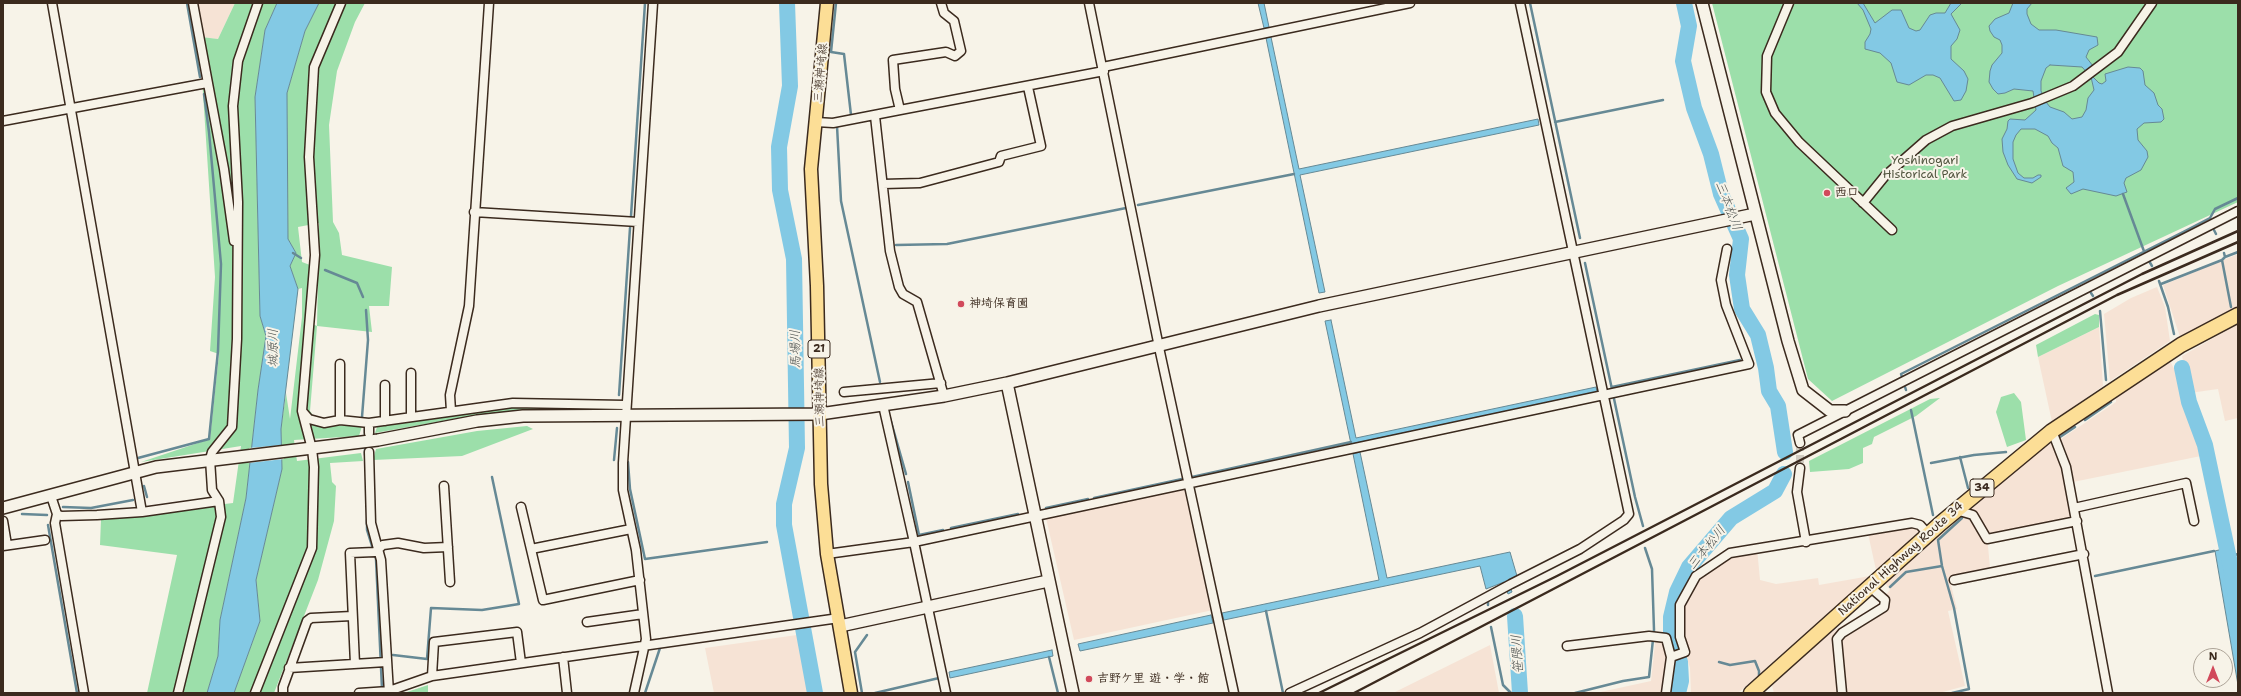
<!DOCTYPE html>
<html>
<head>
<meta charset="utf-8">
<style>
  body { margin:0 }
  #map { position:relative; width:2241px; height:696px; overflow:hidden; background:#f7f3e8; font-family:"Shantell Sans",sans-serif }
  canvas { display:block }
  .frame { position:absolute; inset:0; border:4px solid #3b2a1e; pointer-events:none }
  .north { position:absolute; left:2193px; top:648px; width:40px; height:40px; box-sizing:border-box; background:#f7f3e8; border:1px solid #aca397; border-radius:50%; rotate:0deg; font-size:11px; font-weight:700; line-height:16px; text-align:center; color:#3b2a1e }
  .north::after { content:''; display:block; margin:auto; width:14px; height:18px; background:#d1495b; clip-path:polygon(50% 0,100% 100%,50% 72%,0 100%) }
</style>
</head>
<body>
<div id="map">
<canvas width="2241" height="696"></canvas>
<div class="frame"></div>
<div class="north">N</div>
</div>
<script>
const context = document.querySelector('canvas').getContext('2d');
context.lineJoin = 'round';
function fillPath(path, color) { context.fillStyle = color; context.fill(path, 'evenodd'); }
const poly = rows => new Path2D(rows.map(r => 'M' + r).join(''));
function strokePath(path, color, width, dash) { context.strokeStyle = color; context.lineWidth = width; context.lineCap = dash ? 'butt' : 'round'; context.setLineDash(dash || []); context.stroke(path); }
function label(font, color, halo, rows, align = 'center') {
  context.font = font + ' "Shantell Sans","Klee One",sans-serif'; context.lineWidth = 4; context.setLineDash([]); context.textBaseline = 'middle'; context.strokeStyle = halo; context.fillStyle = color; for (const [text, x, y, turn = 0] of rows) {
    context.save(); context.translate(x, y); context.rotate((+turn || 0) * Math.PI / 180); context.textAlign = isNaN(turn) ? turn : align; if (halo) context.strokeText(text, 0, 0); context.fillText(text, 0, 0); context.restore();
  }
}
fillPath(poly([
  [188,3,235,3,218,39,193,36],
  [2238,254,2238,306,2180,337,2163,285],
  [2157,287,2165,307,2170,341,2110,381,2104,314,2131,298],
  [2238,324,2238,418,2225,421,2218,389,2190,393,2182,356],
  [2099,327,2103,386,2052,422,2038,357],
  [2170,361,2180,380,2201,456,2073,482,2068,457,2061,439,2116,402,2116,396],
  [2052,441,2066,483,2073,518,1987,535,1990,568,1949,577,1957,609,1948,611,1965,686,1939,693,1774,693,1772,686,1830,633,1877,605,1890,590,1876,570,1867,529,1913,520,1926,528,1967,491,1978,500],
  [1186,487,1213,610,1074,640,1046,518],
  [1757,548,1760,580,1776,584,1818,578,1819,585,1870,576,1738,693,1691,693,1690,668,1685,652,1671,658,1666,693,1596,693,1651,681,1656,634,1680,637,1680,605,1696,576,1730,553],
  [797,635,808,693,714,693,705,648],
  [1490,645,1499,693,1393,693]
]), '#f6e3d5');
fillPath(poly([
  [235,3,277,3,265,30,255,97,260,316,266,336,258,390,246,498,220,620,218,656,207,693,147,693,177,555,100,545,101,519,233,503,241,446,141,462,210,439,219,354,210,351,215,277,202,78,193,36,218,39],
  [319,3,365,3,355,22,337,71,329,125,333,222,339,233,342,255,392,267,389,306,369,306,372,332,317,326,310,411,320,425,362,426,359,436,294,440,297,461,361,453,363,461,330,463,332,482,336,486,334,521,318,580,274,693,234,693,260,621,256,580,282,469,281,429,286,393,290,419,302,317,302,288,298,289,290,266,296,253,288,239,287,93,305,31],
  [319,223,317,326,308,322,310,265,302,262,298,227],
  [1712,3,2238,3,2238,202,2058,286,1832,401,1808,379],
  [2095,314,2099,315,2099,327,2038,357,2036,345],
  [2014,393,2021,402,2026,440,2007,447,1996,412,2001,397],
  [1940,398,1916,416,1874,437,1872,444,1863,448,1863,463,1849,469,1810,472,1809,461,1930,399],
  [519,407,579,410,476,415,375,433,378,424],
  [527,426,533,429,462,456,373,460,376,449,477,431],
  [428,685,428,693,404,693]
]), '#9cdfaa');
const water = poly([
  [277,3,319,3,305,31,287,93,288,239,296,253,290,266,298,289,281,429,282,469,256,580,260,621,234,693,207,693,218,656,220,620,246,498,258,390,266,336,260,316,255,97,265,30,277,3],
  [1258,3,1264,3,1269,27,1264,28,1258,3],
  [1857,3,1863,3,1875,23,1892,10,1901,10,1909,28,1916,31,1920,30,1930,15,1936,13,1945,13,1951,3,1962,3,1951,14,1960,30,1957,39,1951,46,1951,59,1964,71,1968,79,1966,91,1961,100,1954,101,1940,78,1933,75,1926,75,1909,85,1897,82,1891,63,1880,53,1865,49,1865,42,1870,34,1871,29,1863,10,1857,3],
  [2013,3,2032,3,2027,9,2027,14,2031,24,2039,30,2056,30,2097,37,2098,45,2089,50,2086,57,2093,66,2092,76,2099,83,2102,84,2106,81,2105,74,2128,67,2140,68,2143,71,2145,85,2154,93,2158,105,2162,109,2164,119,2161,122,2144,123,2137,129,2138,140,2147,151,2148,157,2141,170,2126,178,2124,183,2127,192,2116,196,2083,189,2071,194,2066,188,2074,182,2073,172,2063,166,2058,148,2052,143,2048,136,2035,129,2021,129,2016,135,2013,142,2013,159,2018,173,2024,178,2033,178,2038,175,2041,175,2041,177,2032,183,2017,179,2008,165,2003,152,2002,139,2007,129,2008,121,2010,119,2025,120,2036,110,2033,91,2014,89,2005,93,1998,94,1993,89,1989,82,1990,71,1992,65,2002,53,2002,45,2000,40,1994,37,1990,31,1989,26,1995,19,2009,13,2013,3],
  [2050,65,2082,67,2091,77,2094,90,2088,98,2086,110,2082,117,2072,119,2064,112,2050,107,2046,102,2041,91,2041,81,2046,68,2050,65],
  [1271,37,1299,169,1538,119,1539,125,1300,175,1325,292,1319,293,1266,38,1271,37],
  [1331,320,1356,438,1596,387,1597,392,1351,444,1325,321,1331,320],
  [1360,452,1387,578,1510,552,1517,576,1508,580,1512,592,1508,594,1504,582,1486,589,1480,566,1224,620,1222,613,1379,580,1353,454,1360,452],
  [2226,548,2235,555,2238,572,2238,685,2215,551,2226,548],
  [1211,615,1213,623,1080,651,1078,644,1211,615],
  [1052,650,1053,656,950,678,949,672,1052,650]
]);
fillPath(water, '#83c9e4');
strokePath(water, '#668995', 1);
fillPath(poly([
  [283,445,284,459,248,463,249,448]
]), '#f7f3e8');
strokePath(poly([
  [187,3,200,77],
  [836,3,831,52,844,54,851,115],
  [1530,3,1580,238],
  [1555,122,1663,100],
  [837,126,841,201,880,382],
  [2123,194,2145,254],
  [1138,205,1294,174],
  [631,216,645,3],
  [2214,230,2216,234],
  [896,245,947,244,1126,208],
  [293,253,301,258],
  [2224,253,2225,257,2222,260,2231,307],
  [2225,257,2238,252],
  [2149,261,2152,266],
  [1585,263,1635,497,1643,526],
  [325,270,357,283,363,297],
  [2159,281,2168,307,2174,334],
  [2161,284,2222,260],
  [2091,293,2093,296],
  [2100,311,2106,380],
  [1612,387,1740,360],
  [1906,390,1901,374,2183,232,2210,218,2215,209,2238,198],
  [619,395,630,228],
  [1911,410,1933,515],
  [362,417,368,340,366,310],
  [890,418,906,474],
  [2085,420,2111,402],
  [365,429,365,439],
  [2060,437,2075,427],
  [365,444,365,455],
  [1960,457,1968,488],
  [138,458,209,439,218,351,221,264,209,132,204,94],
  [614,460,617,428],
  [628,462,630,489,645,559,767,542],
  [1931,463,1974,455,2006,452],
  [1192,477,1351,442],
  [908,482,919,535,943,530],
  [144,486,147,497],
  [1094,498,1182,479],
  [63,507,91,508,133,500],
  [1046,508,1088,499],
  [22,514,47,515],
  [367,520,367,530,376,559,382,689],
  [48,525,77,693],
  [951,528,1018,514],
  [2235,555,2238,554],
  [2095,576,2214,551],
  [1890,587,1906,572,1942,566],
  [1488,605,1488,598],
  [1266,611,1283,693],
  [1491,627,1503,685,1511,693],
  [393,655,427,659,431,608,482,610,519,604,492,477],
  [1049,657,1058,693],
  [1719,662,1730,665,1755,661,1759,671,1759,678],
  [645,693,660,648],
  [862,693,855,652,867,635],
  [875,693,939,678],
  [1575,693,1623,681,1649,677,1654,630,1652,569,1645,548],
  [1952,693,1969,689,1954,608,1942,566,1938,540,1962,518]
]), '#668995', 2.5);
strokePath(poly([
  [787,3,790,86,779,147,780,190,794,259,797,448,784,504,784,525,815,693],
  [1684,3,1689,26,1683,61,1694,108,1711,154,1721,194,1741,239,1737,275,1742,309,1758,335,1766,368,1769,391,1778,406,1785,452],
  [2182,368,2189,402,2205,445,2231,568,2238,611],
  [1515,616,1520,693],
  [1678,693,1681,681,1680,662,1671,635,1671,617,1677,592,1689,567,1731,518,1775,491,1784,474]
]), '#83c9e4', 16);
strokePath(poly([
  [1800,443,1800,468]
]), '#d1cbc0', 8, [8, 4]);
const street = poly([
  [52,3,142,512],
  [193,3,224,169,234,241],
  [1089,3,1160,352,1234,693],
  [1789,3,1767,56,1766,92,1775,113,1799,142,1892,230],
  [1103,67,1410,3],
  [900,110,1104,71],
  [875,116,890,251,899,287,903,294,917,302,944,396],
  [3,121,207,83],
  [816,122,833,123,900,110,895,89,893,60,946,52,955,56,961,51,954,21,944,13,941,3],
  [883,184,920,183,999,162,1001,156,1041,146,1028,87],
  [1863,203,1885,176,1926,140,1952,126,2032,103,2073,86,2118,52,2152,3],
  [474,212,638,222],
  [385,385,385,421],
  [844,392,941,383],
  [451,411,450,395,469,306,489,3],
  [303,412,309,419,324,423,340,420,369,423,513,403,625,405],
  [411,417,411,373],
  [340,420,340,364],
  [369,423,369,433],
  [2052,431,2066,467,2108,693],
  [1800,443,1798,435,2238,211],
  [369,452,371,523,381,560,389,693],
  [1800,468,1797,492,1806,542],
  [444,486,450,582],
  [51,496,57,514],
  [521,507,543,600,640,580],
  [2074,508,2186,483,2194,521],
  [1956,510,1973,515,1987,539,2077,521],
  [3,521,7,545],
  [3,546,45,540],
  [531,549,631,529],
  [827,554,914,542,883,405],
  [1954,580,2084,554],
  [587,622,643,614],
  [1567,646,1649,636,1666,638,1671,657,1666,693],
  [563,657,567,693],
  [1671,657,1685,652,1680,637,1680,605,1696,576,1730,553,1912,523,1920,525,1928,534],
  [355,664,350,553,375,552,383,545,398,543,424,548,448,547],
  [289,668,386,662],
  [432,676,434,642,517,632,521,663],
  [84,693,55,523,57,514,61,516,97,515,142,512,219,501],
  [178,693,221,517,219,501,212,490,210,459,212,452,232,427,237,339,238,202,233,106,238,61,258,3],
  [255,693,312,548,314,467,312,449,302,411,315,255,309,157,314,67,341,3],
  [283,693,283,687,307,621,311,618,352,616],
  [359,693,389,691,432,676,839,618],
  [634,693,646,639,636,550,623,490,623,463,653,3],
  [946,693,914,542,1749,364,1726,305,1721,280,1727,249],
  [1290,693,1420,633,1511,584,1580,549,1624,520,1629,514,1520,3],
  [1842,693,1837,639,1842,633,1884,607,1885,600,1870,587]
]);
const secondary = poly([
  [1702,3,1788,341,1803,390,1830,411,1845,411],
  [1007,383,1073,693],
  [3,508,156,467,378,440,477,421,523,416,820,414,944,396,1007,383,1319,306,1755,214],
  [840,626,1048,581]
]);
const primary = poly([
  [827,3,811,169,817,286,821,484,827,554,851,693]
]);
const highway = poly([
  [1751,693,1941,523,2052,431,2181,345,2238,315]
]);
strokePath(street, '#3b2a1e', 11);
strokePath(secondary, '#3b2a1e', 14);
strokePath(primary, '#3b2a1e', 15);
strokePath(highway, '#3b2a1e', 17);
strokePath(street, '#f7f3e8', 8);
strokePath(secondary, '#f7f3e8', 11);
strokePath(primary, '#fcde96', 12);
strokePath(highway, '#fcde96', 14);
strokePath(poly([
  [1319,693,1557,576,2142,274,2238,231],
  [1354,693,2117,295,2238,242]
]), '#3b2a1e', 2.5);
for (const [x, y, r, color] of [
  [1827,193,4,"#d1495b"],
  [961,304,4,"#d1495b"],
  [1089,679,4,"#d1495b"]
]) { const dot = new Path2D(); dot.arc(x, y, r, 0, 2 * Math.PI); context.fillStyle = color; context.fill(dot); strokePath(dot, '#f7f3e8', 1.5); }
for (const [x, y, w] of [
  [819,349,22],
  [1982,488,24]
]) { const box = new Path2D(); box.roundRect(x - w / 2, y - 9, w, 18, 3); context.fillStyle = '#f7f3e8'; context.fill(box); strokePath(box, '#3b2a1e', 1); }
label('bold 11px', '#3b2a1e', null, [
  ["21",819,349],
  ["34",1982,488]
]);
label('12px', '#3b2a1e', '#f7f3e8', [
  ["三瀬神埼線",821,73,-85],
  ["三瀬神埼線",820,397,-91],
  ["National Highway Route 34",1901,559,-42]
]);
label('12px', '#535741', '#f7f3e8', [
  ["Yoshinogari",1925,161],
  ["Historical Park",1925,175]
]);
label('bold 12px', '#3b2a1e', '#f7f3e8', [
  ["西口",1835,193],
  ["神埼保育園",969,304],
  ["吉野ケ里 遊・学・館",1097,679]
], 'left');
label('italic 13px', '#4d5250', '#f7f3e8', [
  ["三本松川",1728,206,69],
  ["城原川",274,348,-90],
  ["馬場川",796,349,-91],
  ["三本松川",1707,548,-51],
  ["笹隈川",1518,654,-94]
]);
</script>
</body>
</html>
